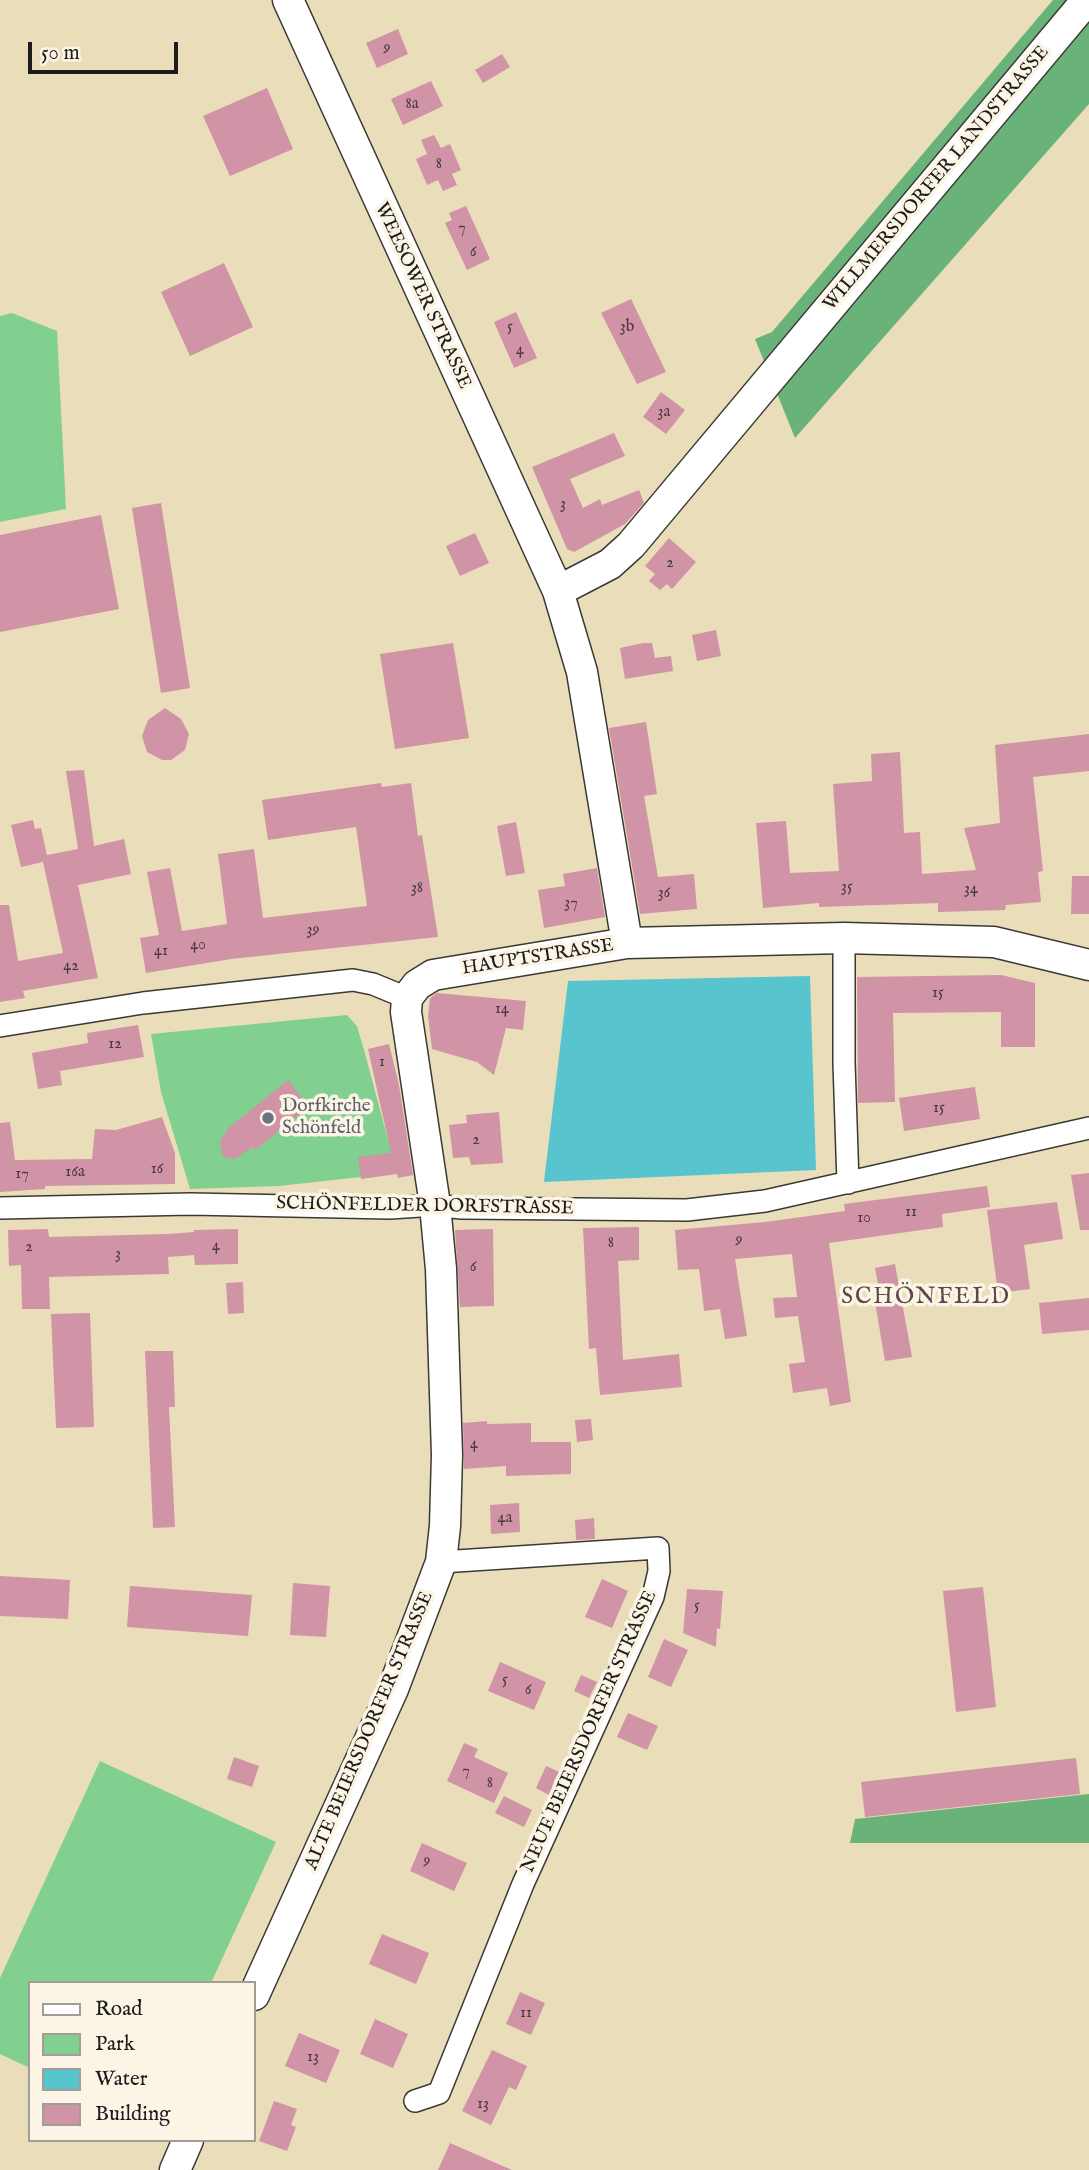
<!DOCTYPE html>
<html>
<head>
<meta charset="utf-8">
<style>
  body { margin:0 }
  #map { position:relative; width:1089px; height:2170px; overflow:hidden; background:#e9deb9; font-family:"IM FELL English",serif }
  canvas { display:block }
  .legend { position:absolute; left:28px; top:1981px; width:228px; height:161px; box-sizing:border-box; background:#fcf5e5; border:2px solid #a29e95; margin:0; padding:9px 12px; list-style:none; font-size:21px; color:#1c1c1c }
  .legend li { display:flex; align-items:center; gap:14px; height:35px }
  .legend b { width:35px; border:2px solid #a29e95 }
  .scale { position:absolute; left:28px; top:42px; width:150px; height:32px; box-sizing:border-box; border:4px solid #1c1c1c; border-top:0; padding-left:9px; font-size:21px; line-height:24px; white-space:nowrap; color:#1c1c1c; -webkit-text-stroke:5px #fcf5e5; paint-order:stroke }
</style>
</head>
<body>
<div id="map">
<canvas width="1089" height="2170"></canvas>
<ul class="legend">
<li><b style="height:9px;background:#fff"></b>Road</li>
<li><b style="height:19px;background:#82d08f"></b>Park</li>
<li><b style="height:19px;background:#58c5ce"></b>Water</li>
<li><b style="height:19px;background:#d193a6"></b>Building</li>
</ul>
<div class="scale">50 m</div>
</div>
<script>
const context = document.querySelector('canvas').getContext('2d');
context.lineJoin = 'round';
function fillPath(path, color) { context.fillStyle = color; context.fill(path, 'evenodd'); }
const poly = rows => new Path2D(rows.map(r => 'M' + r).join(''));
function strokePath(path, color, width, dash) { context.strokeStyle = color; context.lineWidth = width; context.lineCap = dash ? 'butt' : 'round'; context.setLineDash(dash || []); context.stroke(path); }
function label(font, color, halo, rows, align = 'center') {
  context.font = font + ' "IM FELL English",serif'; context.lineWidth = 7; context.setLineDash([]); context.textBaseline = 'middle'; context.strokeStyle = halo; context.fillStyle = color; for (const [text, x, y, turn = 0] of rows) {
    context.save(); context.translate(x, y); context.rotate((+turn || 0) * Math.PI / 180); context.textAlign = isNaN(turn) ? turn : align; if (halo) context.strokeText(text, 0, 0); context.fillText(text, 0, 0); context.restore();
  }
}
fillPath(poly([
  [12,313,57,331,66,509,0,522,0,316],
  [347,1015,357,1026,364,1050,397,1173,279,1186,190,1189,161,1092,151,1034],
  [100,1761,276,1842,211,1983,30,1983,30,2068,0,2054,0,1978]
]), '#82d08f');
fillPath(poly([
  [1053,0,1089,0,1089,104,795,438,755,339,772,332],
  [1089,1794,1089,1843,850,1843,855,1819]
]), '#69b27a');
fillPath(poly([
  [810,976,816,1170,544,1182,568,981]
]), '#58c5ce');
fillPath(poly([
  [398,29,408,54,377,68,366,43],
  [502,54,510,67,483,83,475,70],
  [431,81,443,106,403,125,391,99],
  [267,88,293,149,230,176,203,116],
  [434,135,441,148,450,144,461,170,452,174,457,185,443,191,438,180,427,185,416,159,427,154,421,140],
  [466,206,490,259,467,270,445,223,452,220,449,213],
  [224,263,253,327,190,356,161,292],
  [631,299,666,372,637,384,601,313],
  [516,312,537,358,514,368,494,322],
  [661,392,685,410,666,434,643,417],
  [614,433,625,456,570,479,583,508,600,499,602,505,639,490,644,503,625,524,574,552,567,549,532,467],
  [161,503,190,688,161,693,132,508],
  [101,515,119,609,0,632,0,535],
  [475,533,489,563,460,576,446,546],
  [669,538,696,562,672,589,667,584,660,590,649,581,655,574,645,566],
  [716,630,721,656,697,661,692,635],
  [453,643,469,738,395,749,380,654],
  [643,643,652,643,655,658,671,656,673,671,625,679,620,648],
  [165,708,181,719,189,734,185,750,171,760,162,760,147,752,142,736,148,720],
  [646,722,657,794,644,796,658,877,694,874,697,909,640,914,609,728],
  [1089,734,1089,771,1033,777,1043,871,1038,872,1041,902,1006,905,1005,910,938,912,938,903,819,907,819,903,763,908,756,823,786,821,790,873,839,871,833,784,872,781,871,754,900,752,904,833,920,832,922,874,976,870,964,828,1000,823,995,745],
  [84,770,94,846,124,839,131,874,78,885,98,978,23,991,25,998,0,1002,0,905,9,905,18,961,63,953,43,862,21,867,11,825,33,820,35,829,41,828,47,855,78,849,66,771],
  [381,783,382,787,411,783,418,836,422,835,438,937,231,959,146,973,140,938,159,935,147,872,170,868,182,931,227,924,218,854,254,849,263,918,367,906,356,827,268,840,262,800],
  [516,822,525,873,506,876,497,826],
  [597,868,605,917,544,928,538,890,565,886,563,874],
  [1072,876,1089,876,1089,914,1071,914],
  [1001,975,1035,983,1035,1047,1001,1047,1001,1012,893,1013,895,1102,858,1103,857,977],
  [437,993,526,1001,523,1030,506,1028,494,1075,477,1062,432,1049,428,1016,430,998],
  [138,1025,144,1057,60,1071,62,1085,38,1089,32,1053,88,1043,87,1033],
  [389,1044,399,1085,413,1175,398,1178,397,1174,361,1179,358,1157,391,1153,368,1049],
  [288,1080,309,1107,255,1150,252,1147,235,1159,226,1158,222,1155,220,1140,227,1132,226,1130],
  [975,1087,980,1119,904,1131,899,1098],
  [499,1112,503,1163,471,1165,469,1157,453,1158,449,1125,467,1123,466,1115],
  [162,1117,175,1153,175,1184,45,1186,45,1189,0,1192,0,1123,10,1122,15,1160,92,1159,95,1129,116,1130],
  [1089,1173,1089,1230,1080,1230,1071,1175],
  [987,1186,990,1207,942,1214,943,1227,829,1243,851,1402,830,1406,827,1388,793,1393,789,1364,805,1362,798,1316,775,1318,773,1298,797,1297,792,1254,735,1259,747,1336,725,1339,720,1309,704,1311,699,1269,678,1270,675,1230,765,1222,845,1211,844,1204],
  [1057,1202,1063,1239,1024,1245,1030,1289,998,1293,987,1210],
  [639,1227,639,1260,618,1261,623,1360,679,1354,682,1387,600,1395,596,1348,589,1349,583,1228],
  [48,1229,49,1237,168,1234,194,1232,194,1230,238,1229,238,1264,195,1265,194,1255,168,1257,169,1274,49,1277,50,1309,22,1309,21,1265,9,1266,8,1230],
  [493,1229,494,1306,460,1307,455,1230],
  [895,1264,912,1357,885,1361,875,1302,881,1301,875,1268],
  [243,1282,244,1313,228,1314,226,1283],
  [1089,1298,1089,1330,1042,1334,1039,1303],
  [90,1313,94,1427,56,1428,51,1314],
  [145,1351,173,1351,175,1407,169,1407,175,1527,153,1528],
  [591,1419,593,1440,577,1442,575,1420],
  [487,1421,487,1424,531,1423,531,1442,571,1442,571,1474,506,1476,506,1466,464,1469,463,1423],
  [519,1503,520,1532,491,1534,490,1505],
  [594,1518,595,1539,576,1540,575,1520],
  [0,1576,70,1580,68,1619,0,1616],
  [602,1579,628,1591,612,1628,585,1617],
  [293,1583,330,1586,326,1637,290,1635],
  [130,1586,252,1595,248,1636,127,1627],
  [983,1587,996,1707,956,1712,943,1591],
  [687,1589,723,1591,720,1629,717,1628,716,1647,683,1633],
  [664,1639,688,1650,671,1687,648,1677],
  [500,1662,546,1682,534,1710,488,1691],
  [581,1675,597,1682,589,1698,574,1691],
  [628,1713,658,1726,647,1750,617,1737],
  [464,1743,478,1749,474,1757,508,1773,494,1803,447,1781],
  [234,1757,259,1766,252,1787,227,1779],
  [1076,1758,1080,1794,865,1817,861,1782],
  [546,1766,559,1772,549,1795,536,1788],
  [504,1796,532,1810,524,1827,495,1813],
  [422,1843,467,1863,454,1891,410,1871],
  [382,1934,429,1953,416,1984,369,1964],
  [520,1992,545,2003,531,2035,506,2024],
  [375,2019,408,2034,393,2068,360,2054],
  [299,2033,340,2050,326,2083,285,2066],
  [492,2050,527,2066,516,2090,509,2087,491,2125,462,2111],
  [274,2101,297,2109,291,2125,296,2127,287,2151,259,2141],
  [450,2143,512,2170,438,2170]
]), '#d193a6');
const street = poly([
  [844,938,844,1063,848,1183],
  [0,1026,143,1003,353,980,373,984,407,998],
  [0,1208,191,1204,390,1208,435,1205,461,1208,687,1210,765,1201,1089,1128],
  [415,2101,439,2093,523,1884,653,1597,659,1571,658,1548,441,1562]
]);
const secondary = poly([
  [288,0,558,591,582,672,627,943],
  [558,591,610,564,631,545,1087,0],
  [254,1995,393,1689,441,1562,445,1526,447,1455,441,1269,435,1205,406,1012,407,998,417,985,433,975,627,943,844,938,994,942,1089,965],
  [175,2170,188,2140]
]);
strokePath(street, '#3b3934', 24);
strokePath(secondary, '#3b3934', 33);
strokePath(street, '#fff', 21);
strokePath(secondary, '#fff', 30);
for (const [x, y, r, color] of [
  [268,1118,7,"#6b7280"]
]) { const dot = new Path2D(); dot.arc(x, y, r, 0, 2 * Math.PI); context.fillStyle = color; context.fill(dot); strokePath(dot, '#fcf5e5', 2.5); }
label('16px', '#493a3e', null, [
  ["9",387,49],
  ["8a",412,105],
  ["8",439,165],
  ["7",462,229],
  ["6",473,253],
  ["5",510,328],
  ["3b",627,328],
  ["4",520,351],
  ["3a",664,413],
  ["3",563,505],
  ["2",670,564],
  ["35",847,888],
  ["38",417,889],
  ["34",971,890],
  ["36",664,894],
  ["37",571,904],
  ["39",313,931],
  ["40",198,946],
  ["41",161,952],
  ["42",71,967],
  ["15",938,994],
  ["14",502,1010],
  ["12",115,1045],
  ["1",382,1063],
  ["15",939,1109],
  ["2",476,1141],
  ["16",157,1170],
  ["16a",75,1173],
  ["17",22,1175],
  ["11",911,1213],
  ["10",864,1219],
  ["9",739,1241],
  ["8",611,1244],
  ["4",216,1247],
  ["2",29,1248],
  ["3",118,1255],
  ["6",473,1268],
  ["4",474,1445],
  ["4a",505,1519],
  ["5",697,1607],
  ["5",505,1681],
  ["6",528,1691],
  ["7",466,1772],
  ["8",490,1784],
  ["9",427,1862],
  ["11",526,2014],
  ["13",313,2058],
  ["13",483,2105]
]);
label('19px', '#1c1c1c', '#fcf5e5', [
  ["WILLMERSDORFER LANDSTRASSE",937,179,-50],
  ["WEESOWER STRASSE",422,296,65],
  ["HAUPTSTRASSE",538,958,-9],
  ["SCHÖNFELDER DORFSTRASSE",425,1207,1],
  ["ALTE BEIERSDORFER STRASSE",370,1731,-67],
  ["NEUE BEIERSDORFER STRASSE",590,1732,-66]
]);
label('19px', '#5b616d', '#fcf5e5', [
  ["Dorfkirche",282,1107],
  ["Schönfeld",282,1129]
], 'left');
context.letterSpacing = '2px';
label('23px', '#5b464c', '#fcf5e5', [
  ["SCHÖNFELD",926,1298]
]);
context.letterSpacing = '0px';
</script>
</body>
</html>
